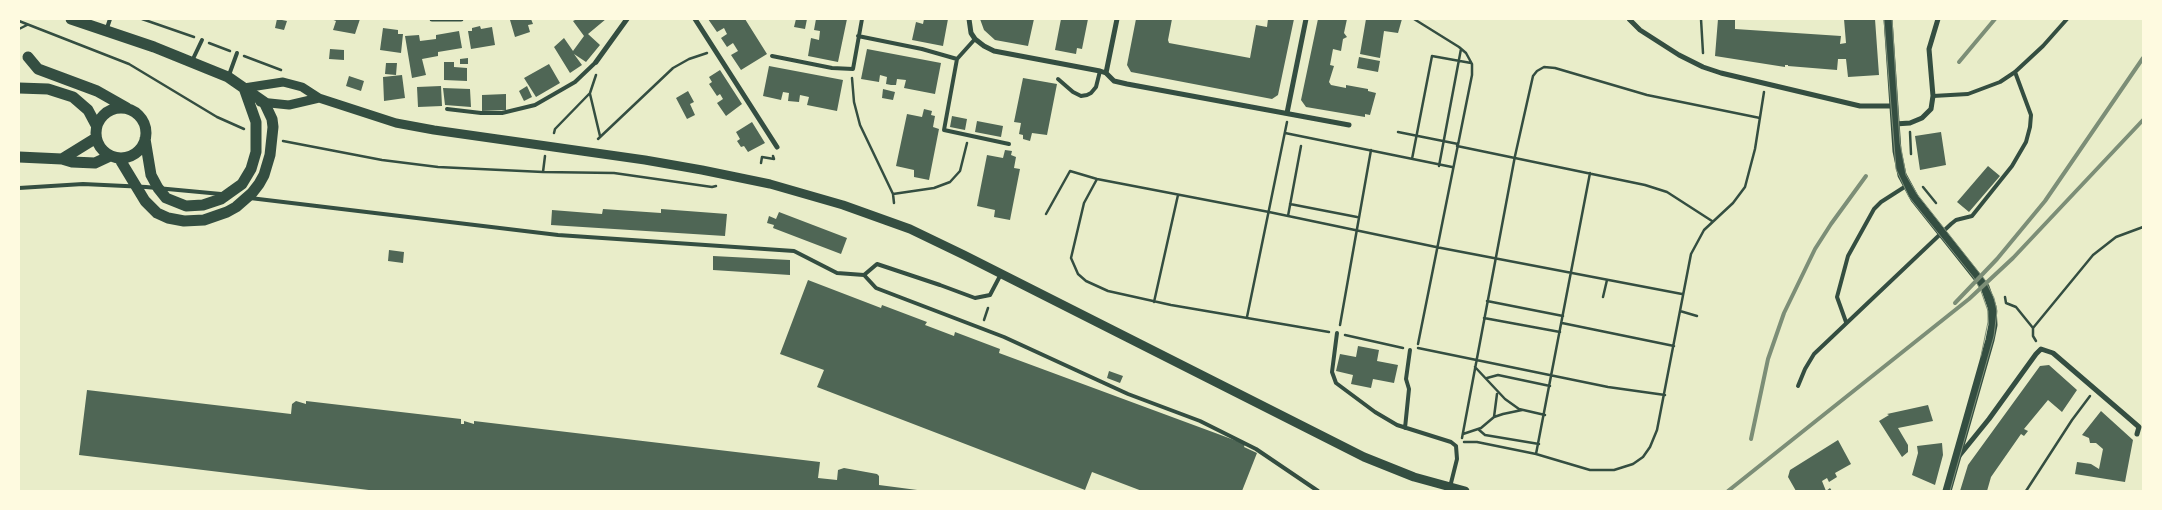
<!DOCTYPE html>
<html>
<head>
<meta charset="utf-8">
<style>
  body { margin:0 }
  #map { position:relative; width:2162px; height:510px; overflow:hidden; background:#e9edc9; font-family:"DejaVu Sans",sans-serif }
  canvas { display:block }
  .frame { position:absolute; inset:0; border:20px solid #fefae0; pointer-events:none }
</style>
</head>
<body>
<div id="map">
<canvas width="2162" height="510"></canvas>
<div class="frame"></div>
</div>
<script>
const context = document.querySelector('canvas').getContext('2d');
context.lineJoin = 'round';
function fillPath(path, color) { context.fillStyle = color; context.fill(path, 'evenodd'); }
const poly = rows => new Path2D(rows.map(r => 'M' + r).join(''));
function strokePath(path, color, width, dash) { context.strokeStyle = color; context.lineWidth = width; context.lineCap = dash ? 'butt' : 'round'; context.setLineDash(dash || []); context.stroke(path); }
fillPath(poly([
  [277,19,287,21,284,30,275,28],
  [331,19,360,19,355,34,333,30,336,21],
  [513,19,531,19,533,24,528,25,530,32,515,37,510,20],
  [577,19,606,19,588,34,600,45,586,62,574,54,582,65,570,73,554,47,564,38,573,51,584,36,573,21],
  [708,19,745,19,767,54,741,70,731,55,738,51,733,43,727,47,721,38,727,34,724,28,717,32],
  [796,19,807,19,805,29,794,27],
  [816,19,847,19,838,62,808,56,811,38,819,40,820,31,814,30],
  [924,19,948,19,943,46,912,40,916,22,923,24],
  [980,19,1034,19,1028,46,995,40,984,30],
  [1061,19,1088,19,1082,49,1077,48,1076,54,1055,50],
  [1136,19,1172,19,1168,40,1169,43,1250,58,1256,25,1267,27,1268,19,1294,19,1278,95,1272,99,1131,72,1127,65],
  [1318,19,1347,19,1344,33,1347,37,1343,39,1341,51,1333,49,1330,65,1334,66,1329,82,1331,85,1346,88,1346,85,1368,89,1368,91,1376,93,1370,115,1365,114,1365,117,1306,107,1301,100],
  [1366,19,1402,19,1398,33,1384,31,1380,58,1360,54],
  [1718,19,1735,19,1735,29,1841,36,1840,44,1846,43,1844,19,1875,19,1879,75,1848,77,1846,59,1838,59,1837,70,1788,66,1788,65,1785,65,1785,67,1715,56],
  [480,26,481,29,492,27,495,45,471,49,468,31,472,31,472,28],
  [383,28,398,30,398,34,403,34,401,53,380,50],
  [459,31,462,48,438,52,438,56,422,59,426,75,412,78,405,36,419,35,420,41,436,39,436,35],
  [330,49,344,50,344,60,329,59],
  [867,49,941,63,935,94,904,88,906,80,897,79,896,85,891,85,886,84,887,77,880,75,879,82,861,79],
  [1359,57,1380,61,1378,72,1357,68],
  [468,58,468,64,460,64,460,59],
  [444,62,454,62,454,67,467,68,467,81,444,80],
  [386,63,397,63,396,75,385,74],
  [549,64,560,83,536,97,524,78],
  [769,66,843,80,837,111,807,105,809,97,800,95,799,102,788,101,789,93,783,92,781,100,763,96],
  [720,70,742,104,726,116,717,103,723,99,720,94,717,96,709,84,712,82,709,77],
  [402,75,405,98,384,101,383,77],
  [349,76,364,81,361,91,346,86],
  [1023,78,1057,84,1047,135,1032,133,1030,141,1023,139,1023,135,1019,134,1021,123,1014,122],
  [441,86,442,106,418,107,417,87],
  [527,86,532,97,524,101,519,91],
  [443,88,470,89,471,107,445,105],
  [883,89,895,92,893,100,882,98],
  [688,91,694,102,690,104,695,115,687,119,676,98],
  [506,94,506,110,482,111,482,95],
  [924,109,932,111,931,115,935,116,933,127,939,129,929,180,914,177,914,170,896,166,907,114,922,117],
  [952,116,967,119,965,130,950,127],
  [977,121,1003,126,1001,137,975,132],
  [752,122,765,143,748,152,744,146,741,147,737,141,740,139,736,132],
  [1941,132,1946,165,1920,170,1915,136],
  [1005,150,1012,151,1011,155,1016,157,1014,168,1020,169,1010,220,994,217,995,210,977,206,987,155,1003,158],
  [1988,166,2000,176,1969,212,1957,202],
  [603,209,661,213,661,209,727,214,725,236,551,225,552,210,602,214],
  [779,212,847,238,841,254,773,228,774,225,767,223,769,216,776,219],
  [389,250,404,252,403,263,388,261],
  [713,256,790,260,790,275,713,270],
  [808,280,881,308,882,305,927,322,925,325,954,336,955,332,1000,349,999,353,1245,444,1244,447,1257,453,1242,491,1142,491,1092,472,1085,490,817,387,824,370,780,354],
  [1358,346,1379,350,1377,361,1398,365,1394,383,1373,379,1371,388,1351,384,1353,375,1336,371,1340,354,1356,357],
  [2049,365,2077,390,2062,412,2048,400,2024,429,2028,431,2024,436,2021,434,1991,477,1987,491,1960,491,1968,465,2040,366],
  [1109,371,1123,376,1120,383,1107,378],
  [87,390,291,414,292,404,296,401,306,404,306,401,461,419,461,424,464,424,464,421,474,424,474,421,820,462,818,478,837,480,838,470,844,468,877,474,879,476,879,485,925,491,377,491,79,455],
  [1928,405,1933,421,1898,428,1908,445,1908,452,1902,457,1879,421,1889,415,1887,414],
  [2101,411,2133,440,2125,482,2075,474,2077,462,2091,464,2099,469,2103,449,2096,443,2090,443,2089,438,2082,435],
  [1838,440,1851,464,1835,473,1837,477,1829,482,1827,478,1822,481,1826,491,1830,488,1832,491,1796,491,1788,477,1790,470],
  [1942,443,1943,455,1935,485,1912,475,1918,453,1917,446]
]), '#4f6655');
strokePath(poly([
  [142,19,194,37],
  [1414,19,1459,47,1466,53,1472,64,1472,75,1418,344],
  [1701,19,1703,53],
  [19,21,129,64,217,117,244,129],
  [19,29,27,25],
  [209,43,230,51],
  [244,56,281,70],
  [852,78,854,102,860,125,893,194,894,203],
  [590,94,600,136],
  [1398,132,1458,144],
  [1910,132,1911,154],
  [554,133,555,129,590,93,596,75],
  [1285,133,1452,167],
  [598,139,673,68,689,59,707,53],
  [283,141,382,160,438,167,543,172,614,173,712,187,716,186],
  [1457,146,1645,185,1667,192,1712,221],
  [1412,159,1432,56,1471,63],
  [761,163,762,157,774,159,773,156],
  [1439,166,1461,49],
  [543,172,545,156],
  [1097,179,1084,203,1071,258,1078,274,1086,281,1108,291,1171,305,1329,332],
  [1923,187,1936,203],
  [893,194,934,188,950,182,960,171,967,143],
  [1290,204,1357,217],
  [1046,214,1070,171,1097,179,1269,212,1436,247,1682,294],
  [1288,216,1301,146],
  [1603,297,1607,280],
  [2005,297,2006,303,2016,307,2033,328],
  [1487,301,1563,316],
  [1154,302,1178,195],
  [1680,311,1697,316],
  [1247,317,1287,122],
  [1484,318,1560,332],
  [984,320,988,308],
  [1562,323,1674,346],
  [1340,325,1371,150],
  [1345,335,1403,348],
  [2036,341,2033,336,2033,328,2093,255,2116,237,2143,227],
  [1418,348,1608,387,1665,395],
  [1475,367,1505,399,1519,409,1545,415],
  [1487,378,1498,375,1550,386],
  [1494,417,1497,394],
  [1478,429,1485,435,1539,444],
  [1463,434,1481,428,1494,417,1503,414,1522,410],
  [1462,438,1515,156,1533,76,1537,71,1544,67,1555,68,1647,95,1760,118],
  [1464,442,1477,442,1536,454,1590,470,1614,470,1633,464,1643,457,1650,447,1657,430,1691,254,1704,230,1733,203,1745,187,1755,149,1764,92],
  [1536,454,1590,173],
  [2026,491,2072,420,2090,396]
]), '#344e41', 2.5);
strokePath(poly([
  [107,28,110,19],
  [858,36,922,49,957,59],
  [975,39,957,59,944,130,1009,144],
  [772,56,832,68,853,69,862,19],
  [192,61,202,40],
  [229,75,237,53],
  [1058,79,1073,92,1081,96,1087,95,1091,93,1096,87,1100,71],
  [1933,96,1968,94,2000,82,2015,72,2043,46,2067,19],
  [447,109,481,113,502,113,535,105,575,82,596,62],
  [19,188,83,184,146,187,221,194],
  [250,198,558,235,794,251,837,273,864,275,877,264,940,285,975,298,990,295,1001,274],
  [864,275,876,288,1004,337,1128,394,1200,421,1256,449,1318,491],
  [1846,322,1837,297,1848,256,1874,209,1881,202,1906,186],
  [1337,333,1332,372,1336,383,1375,412,1397,425,1451,442,1456,446,1457,459,1450,487],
  [1798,386,1805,369,1814,354,1951,224,1956,220,1972,216,2012,166,2026,142,2030,127,2031,115,2015,72],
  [1405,428,1409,389,1406,379,1410,350]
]), '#344e41', 4);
strokePath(poly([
  [432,19,461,19],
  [695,19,777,147],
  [969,19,971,33,975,39,984,46,994,51,1100,71,1106,73,1114,81,1127,84,1349,125],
  [1629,19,1640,30,1679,55,1703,67,1721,73,1860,106,1894,106],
  [596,62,627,19],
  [1106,73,1117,19],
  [1287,113,1306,19],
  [1895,124,1910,123,1922,118,1931,109,1933,96,1929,49,1938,19],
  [1959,456,1989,419,2036,354,2041,349,2053,353,2124,414,2139,427,2137,434]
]), '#344e41', 5);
strokePath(poly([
  [1888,19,1897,151,1902,175,1915,199,1985,287,1992,307,1993,325,1990,340,1947,491],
  [244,88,283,82,302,87,319,98,396,123,434,130,645,160,702,170,770,184,843,205,910,229,964,255,1364,457,1414,477,1465,491],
  [260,102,289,105,319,98]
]), '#344e41', 9);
strokePath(poly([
  [71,19,154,47,228,77,264,102,272,119,273,127,270,155,264,175,259,184,252,193,236,207,227,212,204,220,184,221,168,218,157,213,145,201,119,158],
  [28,57,38,69,97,91,127,108],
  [19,88,48,89,73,97,88,110,96,125],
  '96 133a25 25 0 1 1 50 0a25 25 0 1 1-50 0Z',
  [145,139,151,175,158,188,166,198,186,206,203,205,221,199,242,184,251,169,256,152,256,122,244,88],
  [19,157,62,159,72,162,95,163,110,156],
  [62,159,96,138]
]), '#344e41', 11);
strokePath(poly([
  [1884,19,1896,169,1909,197,1974,278,1981,291,1988,311,1988,322,1981,356],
  [1892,19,1900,143,1906,175,1917,194,1985,280,1994,298,1997,311,1994,336,1950,491]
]), '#7c8e77', 1);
strokePath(poly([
  [1959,62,1995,19],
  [1955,303,1997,259,2045,201,2143,58],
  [1751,439,1768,359,1784,313,1815,249,1831,224,1866,176],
  [1728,491,1969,299,2013,258,2143,120]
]), '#7c8e77', 4);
</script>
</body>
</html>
